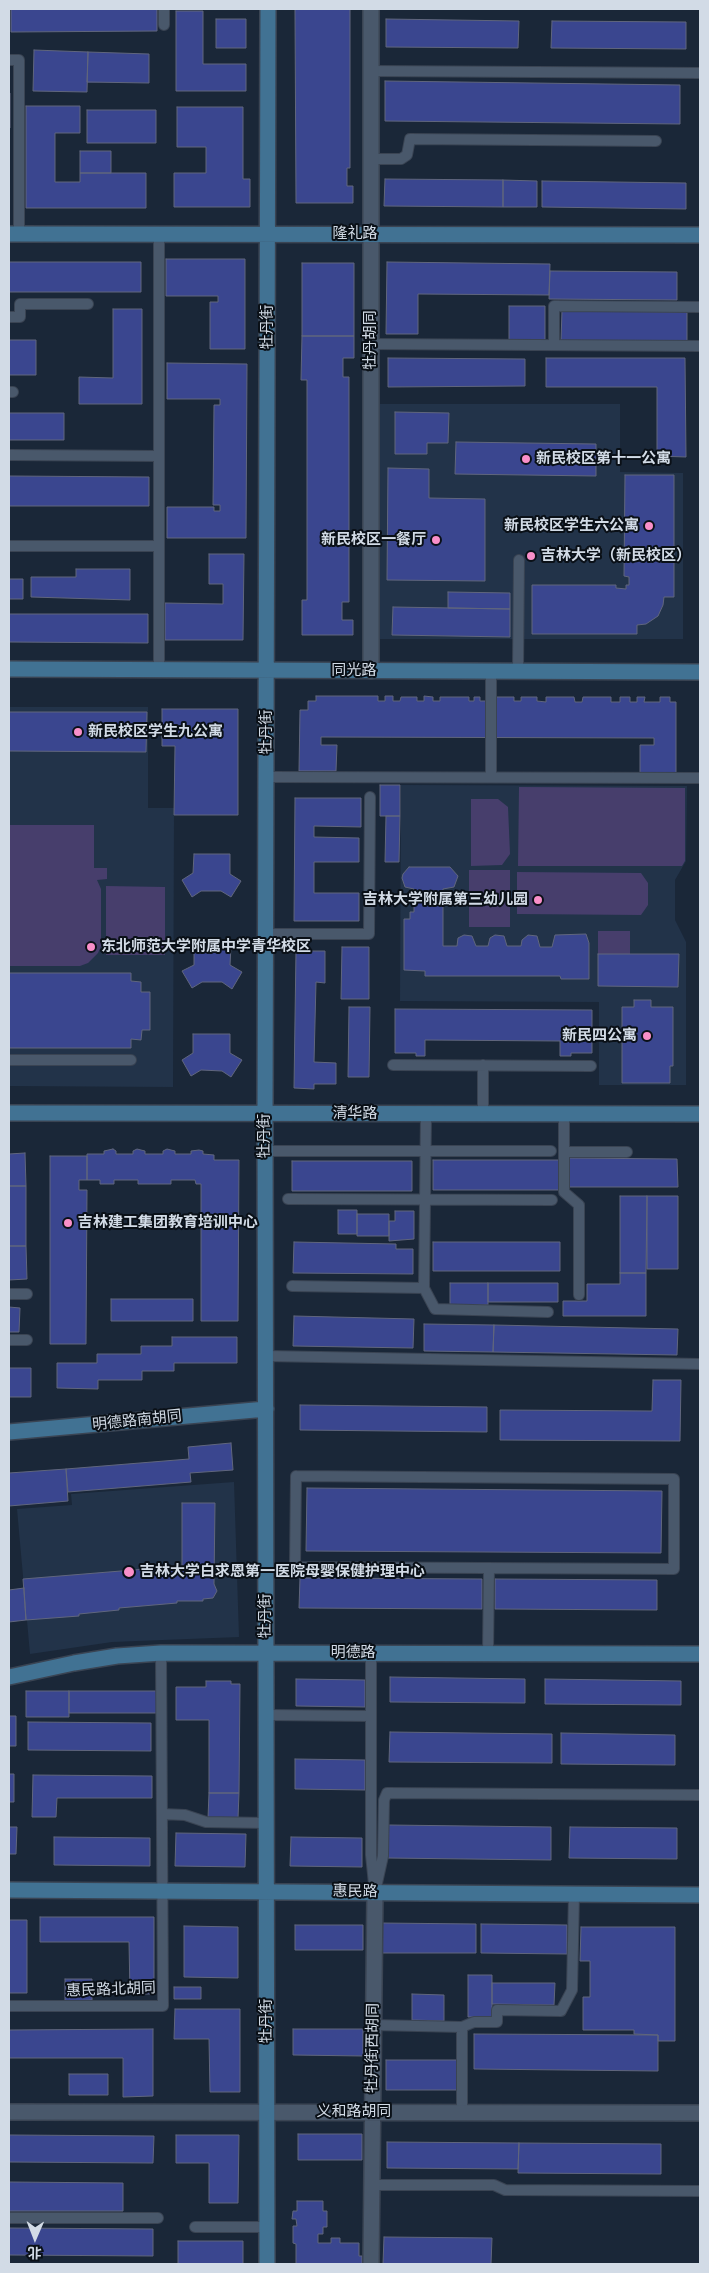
<!DOCTYPE html>
<html>
<head>
<meta charset="utf-8">
<style>
  body { margin:0 }
  #map { position:relative; width:709px; height:2273px; overflow:hidden; background:#1a2738; font-family:"DM Sans","Noto Sans SC",sans-serif }
  canvas { display:block }
  .frame { position:absolute; inset:0; border:10px solid #d2dbe6; pointer-events:none }
  .north { position:absolute; left:10px; top:2213px; width:50px; height:50px; -webkit-text-stroke:4px #0a1017; paint-order:stroke; rotate:181deg; font-size:14px; font-weight:700; line-height:20px; text-align:center; color:#d2dbe6 }
  .north::after { content:''; display:block; margin:auto; width:18px; height:22px; background:#d2dbe6; clip-path:polygon(50% 0,100% 100%,50% 72%,0 100%) }
</style>
</head>
<body>
<div id="map">
<canvas width="709" height="2273"></canvas>
<div class="frame"></div>
<div class="north">北</div>
</div>
<script>
const context = document.querySelector('canvas').getContext('2d');
context.lineJoin = 'round';
function fillPath(path, color) { context.fillStyle = color; context.fill(path, 'evenodd'); }
const poly = rows => new Path2D(rows.map(r => 'M' + r).join(''));
function strokePath(path, color, width, dash) { context.strokeStyle = color; context.lineWidth = width; context.lineCap = dash ? 'butt' : 'round'; context.setLineDash(dash || []); context.stroke(path); }
function label(font, color, halo, rows, align = 'center') {
  context.font = font + ' "DM Sans","Noto Sans SC",sans-serif'; context.lineWidth = 4; context.setLineDash([]); context.textBaseline = 'middle'; context.strokeStyle = halo; context.fillStyle = color; for (const [text, x, y, turn = 0] of rows) {
    context.save(); context.translate(x, y); context.rotate((+turn || 0) * Math.PI / 180); context.textAlign = isNaN(turn) ? turn : align; if (halo) context.strokeText(text, 0, 0); context.fillText(text, 0, 0); context.restore();
  }
}
fillPath(poly([
  [379,404,620,404,620,472,683,473,683,639,379,639],
  [9,707,148,707,148,808,174,808,173,1087,9,1086],
  [401,785,687,786,686,861,675,880,675,920,686,942,686,1085,599,1085,599,1002,400,1001],
  [234,1482,239,1637,112,1642,30,1654,17,1509,72,1505,71,1494]
]), '#223349');
fillPath(poly([
  [519,787,685,788,685,861,682,866,518,866],
  [471,799,498,799,508,807,510,854,502,865,471,866],
  [9,825,94,825,94,868,107,868,107,879,97,880,101,889,101,946,98,953,88,963,80,966,9,966],
  [469,870,510,870,510,927,469,927],
  [517,872,641,873,648,883,648,905,641,915,517,914],
  [106,886,165,887,165,955,106,955],
  [598,931,630,931,630,954,598,954]
]), '#473e6c');
const building = poly([
  [11,9,157,9,157,31,11,32,11,9],
  [295,9,350,9,350,168,347,168,347,186,353,186,353,203,296,203,295,9],
  [176,11,203,11,203,64,246,64,246,91,176,91,176,11],
  [216,19,246,19,246,48,216,48,216,19],
  [386,19,519,21,518,48,386,47,386,19],
  [552,21,686,22,686,49,551,48,552,21],
  [34,50,88,52,87,92,33,91,34,50],
  [88,52,149,54,149,83,87,82,88,52],
  [385,81,680,85,680,124,385,121,385,81],
  [9,93,10,93,10,128,9,128,9,93],
  [26,106,80,106,80,133,55,133,55,182,80,182,80,173,146,173,146,208,26,208,26,106],
  [177,107,243,107,243,179,250,179,250,207,174,207,174,173,206,173,206,147,177,147,177,107],
  [87,110,156,110,156,143,87,143,87,110],
  [80,151,111,151,111,173,80,173,80,151],
  [385,179,503,180,503,207,384,206,385,179],
  [503,180,537,181,537,207,503,207,503,180],
  [542,181,686,183,686,209,542,207,542,181],
  [166,259,245,259,245,349,210,349,210,302,218,302,218,296,166,296,166,259],
  [9,262,141,262,141,292,9,292,9,262],
  [387,262,550,264,549,295,418,294,418,334,386,334,387,262],
  [302,263,354,263,354,336,302,336,302,263],
  [550,271,677,272,677,300,549,299,550,271],
  [509,306,545,306,545,341,509,341,509,306],
  [113,309,142,309,142,404,79,404,79,377,113,378,113,309],
  [562,311,687,312,687,342,561,341,562,311],
  [302,336,354,336,354,358,343,358,343,377,349,377,349,602,342,602,342,620,353,620,353,635,302,635,302,600,307,600,307,380,301,380,302,336],
  [9,340,36,340,36,375,9,375,9,340],
  [388,358,525,359,525,386,388,387,388,358],
  [546,358,685,358,686,457,657,456,657,387,546,387,546,358],
  [167,363,247,364,246,538,167,538,167,507,214,507,214,511,220,511,220,505,213,505,214,405,220,405,220,399,167,399,167,363],
  [395,412,449,413,448,443,427,443,427,454,395,454,395,412],
  [9,413,64,413,64,440,9,440,9,413],
  [456,442,596,444,596,476,455,474,456,442],
  [388,468,429,469,429,498,485,499,485,581,387,580,388,468],
  [625,475,674,475,674,597,664,597,663,605,658,616,646,624,637,625,637,634,532,634,532,585,616,585,616,588,626,589,626,585,629,585,629,577,624,576,625,475],
  [9,476,149,477,149,506,9,506,9,476],
  [209,554,244,554,243,640,165,640,165,603,223,604,223,584,209,584,209,554],
  [76,569,130,569,130,600,31,597,31,577,76,577,76,569],
  [9,579,23,579,23,599,9,599,9,579],
  [448,592,510,593,510,609,448,608,448,592],
  [393,607,510,609,510,637,392,635,393,607],
  [9,614,148,614,148,643,9,642,9,614],
  [316,696,378,696,378,701,385,701,385,696,393,696,393,701,400,701,401,697,417,697,417,701,424,701,424,696,433,697,433,701,440,701,440,697,469,697,469,701,474,701,474,697,480,697,480,701,486,701,486,697,514,697,514,701,521,701,521,697,537,697,537,701,546,702,546,697,574,697,575,702,582,702,583,697,611,697,611,702,620,702,620,697,630,697,630,702,637,702,637,697,645,697,644,702,660,702,660,697,670,697,670,702,676,702,676,773,640,773,640,745,654,745,654,738,321,737,321,745,337,745,336,771,299,771,300,710,308,710,308,701,316,701,316,696],
  [162,709,238,709,238,815,174,815,175,746,162,746,162,709],
  [9,712,147,712,146,752,9,751,9,712],
  [380,785,400,785,400,816,380,816,380,785],
  [295,798,361,798,361,827,314,826,314,837,359,838,359,862,314,862,314,893,359,893,359,921,294,921,295,798],
  [386,816,400,816,399,862,385,862,386,816],
  [194,854,230,854,230,874,241,881,231,897,221,891,201,891,192,897,182,880,193,873,194,854],
  [409,867,450,867,458,876,454,887,443,889,443,946,457,946,458,938,464,935,472,936,476,946,488,946,490,938,495,935,504,936,507,946,521,946,522,940,528,935,537,936,540,947,552,947,555,935,586,934,589,943,589,979,561,979,560,976,425,976,425,971,404,970,404,919,410,919,410,912,414,912,414,889,405,887,402,878,403,874,409,867],
  [194,945,231,946,230,965,242,972,232,989,222,982,202,982,192,988,182,971,194,965,194,945],
  [342,947,369,947,369,999,341,999,342,947],
  [296,951,325,951,325,983,316,982,314,1062,336,1063,336,1084,314,1084,314,1089,294,1088,296,951],
  [598,954,679,954,678,987,598,986,598,954],
  [9,973,131,973,131,981,141,982,141,992,150,992,150,1030,142,1030,141,1040,131,1039,131,1048,9,1048,9,973],
  [634,1000,651,1000,651,1007,673,1007,673,1066,670,1066,670,1083,622,1083,622,1007,634,1007,634,1000],
  [349,1007,370,1007,369,1077,348,1077,349,1007],
  [395,1009,592,1010,592,1053,571,1053,571,1056,560,1056,560,1041,425,1040,425,1056,416,1056,416,1053,395,1053,395,1009],
  [193,1034,230,1034,230,1053,242,1060,231,1077,222,1071,201,1070,191,1076,182,1060,193,1053,193,1034],
  [113,1149,116,1151,116,1154,133,1154,133,1151,137,1149,145,1151,145,1154,163,1154,163,1151,167,1149,175,1151,175,1154,191,1154,191,1151,199,1150,203,1151,203,1154,214,1155,214,1160,239,1160,238,1321,201,1321,201,1184,196,1184,195,1180,171,1180,171,1184,138,1184,138,1180,114,1180,114,1184,100,1184,100,1180,87,1180,87,1154,104,1154,104,1151,113,1149],
  [25,1153,26,1186,9,1186,9,1154,25,1153],
  [50,1156,87,1156,87,1180,79,1180,79,1190,87,1190,86,1344,50,1344,50,1156],
  [568,1158,677,1159,678,1187,567,1187,568,1158],
  [433,1160,560,1160,560,1190,433,1190,433,1160],
  [292,1161,412,1161,412,1191,292,1191,292,1161],
  [9,1186,26,1186,26,1246,9,1246,9,1186],
  [620,1196,647,1196,646,1273,620,1273,620,1196],
  [647,1196,678,1196,678,1269,647,1269,647,1196],
  [338,1210,357,1210,357,1234,338,1234,338,1210],
  [395,1211,414,1211,414,1239,389,1241,389,1221,395,1221,395,1211],
  [357,1214,389,1214,389,1236,357,1236,357,1214],
  [294,1242,396,1244,396,1249,413,1249,413,1274,293,1273,294,1242],
  [433,1242,560,1242,560,1271,433,1271,433,1242],
  [9,1246,26,1246,27,1279,9,1280,9,1246],
  [620,1273,646,1273,646,1316,563,1316,563,1301,587,1301,587,1284,620,1284,620,1273],
  [450,1283,488,1283,488,1305,450,1305,450,1283],
  [488,1283,558,1283,558,1302,488,1302,488,1283],
  [111,1299,193,1299,193,1321,111,1321,111,1299],
  [9,1307,20,1308,19,1332,9,1332,9,1307],
  [294,1316,414,1319,413,1348,293,1346,294,1316],
  [424,1324,494,1325,493,1352,424,1351,424,1324],
  [494,1325,678,1329,677,1355,493,1352,494,1325],
  [172,1337,237,1337,237,1363,174,1363,174,1371,142,1371,142,1380,98,1380,98,1389,57,1388,57,1363,97,1363,97,1354,141,1354,141,1346,172,1346,172,1337],
  [9,1368,31,1368,31,1397,9,1397,9,1368],
  [653,1380,681,1380,680,1441,500,1440,500,1410,652,1411,653,1380],
  [300,1405,487,1407,487,1432,300,1430,300,1405],
  [231,1443,233,1470,190,1473,191,1482,68,1492,66,1469,189,1459,188,1447,231,1443],
  [66,1469,68,1501,9,1506,9,1473,66,1469],
  [307,1488,662,1491,661,1553,306,1551,307,1488],
  [182,1503,215,1503,214,1584,217,1591,213,1598,203,1599,203,1601,177,1601,177,1603,119,1608,119,1610,79,1614,79,1616,26,1620,23,1579,182,1566,182,1503],
  [300,1578,482,1579,482,1609,299,1608,300,1578],
  [495,1579,657,1580,657,1610,495,1609,495,1579],
  [24,1588,26,1620,9,1622,9,1590,24,1588],
  [390,1677,525,1679,525,1703,390,1702,390,1677],
  [296,1679,365,1680,365,1707,296,1706,296,1679],
  [545,1679,681,1681,681,1705,545,1704,545,1679],
  [206,1681,231,1681,231,1684,240,1684,239,1793,209,1793,209,1720,176,1720,176,1687,206,1687,206,1681],
  [26,1691,69,1691,69,1717,26,1717,26,1691],
  [69,1691,157,1691,157,1713,69,1713,69,1691],
  [9,1716,16,1716,16,1746,9,1746,9,1716],
  [28,1722,151,1723,151,1751,28,1750,28,1722],
  [390,1732,552,1734,552,1763,389,1762,390,1732],
  [561,1733,675,1735,675,1765,561,1764,561,1733],
  [295,1759,365,1760,365,1790,295,1789,295,1759],
  [9,1774,14,1774,14,1802,9,1802,9,1774],
  [33,1775,152,1776,152,1798,57,1798,56,1817,32,1817,33,1775],
  [209,1793,239,1793,238,1818,208,1818,209,1793],
  [388,1825,551,1827,551,1860,387,1858,388,1825],
  [9,1827,17,1827,16,1854,9,1854,9,1827],
  [570,1827,677,1828,677,1859,569,1858,570,1827],
  [176,1833,246,1834,245,1867,175,1866,176,1833],
  [54,1837,150,1838,150,1866,54,1865,54,1837],
  [291,1837,362,1838,362,1867,290,1866,291,1837],
  [40,1917,154,1917,154,1994,130,1994,129,1942,40,1942,40,1917],
  [9,1920,27,1920,27,1993,9,1993,9,1920],
  [380,1923,476,1924,476,1953,380,1953,380,1923],
  [481,1924,567,1925,567,1954,481,1953,481,1924],
  [295,1925,363,1925,363,1950,295,1950,295,1925],
  [184,1926,238,1927,238,1978,184,1977,184,1926],
  [581,1927,675,1927,675,2041,658,2041,658,2035,634,2034,634,2030,583,2030,583,1997,590,1997,590,1961,580,1961,581,1927],
  [468,1975,492,1975,492,2017,468,2017,468,1975],
  [65,1979,92,1979,92,2000,65,2001,65,1979],
  [492,1983,555,1983,554,2005,492,2004,492,1983],
  [174,1987,201,1987,201,1999,174,1999,174,1987],
  [412,1994,444,1995,444,2021,412,2020,412,1994],
  [175,2009,240,2009,240,2092,210,2092,209,2039,174,2039,175,2009],
  [153,2029,153,2096,123,2097,123,2058,9,2058,9,2030,153,2029],
  [293,2029,363,2029,363,2056,293,2055,293,2029],
  [474,2034,658,2035,658,2071,474,2069,474,2034],
  [386,2060,457,2060,457,2090,386,2090,386,2060],
  [69,2074,108,2074,108,2095,69,2095,69,2074],
  [298,2134,362,2134,362,2160,298,2160,298,2134],
  [9,2135,154,2136,153,2163,9,2162,9,2135],
  [176,2135,239,2135,238,2203,209,2203,209,2163,176,2163,176,2135],
  [387,2142,519,2143,518,2169,387,2168,387,2142],
  [519,2143,661,2144,661,2174,518,2173,519,2143],
  [9,2182,123,2183,123,2211,9,2211,9,2182],
  [297,2201,323,2201,323,2211,327,2211,327,2227,323,2227,323,2234,318,2234,318,2243,331,2243,331,2238,340,2238,340,2243,359,2243,359,2256,362,2256,362,2264,296,2264,296,2244,293,2243,293,2226,297,2226,296,2219,292,2219,293,2211,297,2211,297,2201],
  [9,2228,153,2229,153,2256,9,2255,9,2228],
  [384,2237,492,2238,491,2264,383,2264,384,2237],
  [178,2241,243,2241,243,2264,178,2264,178,2241]
]);
fillPath(building, '#3a468f');
strokePath(building, '#60667d', 1);
const lane = poly([
  [164,25,164,9],
  [9,60,19,60,19,234],
  [371,71,700,73],
  [371,159,401,159,407,155,410,139,656,141],
  [159,234,159,670],
  [9,317,20,317,20,304,88,304],
  [371,344,700,346],
  [554,345,554,306,700,307],
  [9,392,13,392],
  [9,455,159,456],
  [9,546,159,546],
  [518,671,519,560],
  [267,777,700,778],
  [491,777,491,671],
  [266,934,369,934,370,797],
  [9,1060,131,1060],
  [393,1065,591,1066],
  [426,1114,424,1288,435,1309,548,1312],
  [483,1114,483,1065],
  [564,1114,564,1192,579,1205,579,1295],
  [265,1151,551,1151],
  [564,1152,627,1152],
  [288,1199,552,1200],
  [292,1286,424,1288],
  [9,1294,27,1294],
  [9,1340,27,1340],
  [266,1356,700,1364],
  [296,1476,674,1479,674,1569,295,1567,296,1476],
  [371,1653,371,1855,374,1884],
  [488,1653,489,1568],
  [267,1715,371,1716],
  [162,1814,185,1815,206,1822,267,1823],
  [375,1892,383,1856,384,1800,387,1793,700,1795],
  [9,2006,163,2006,161,1653],
  [373,2025,462,2027,474,2022,497,2022,497,2010,561,2011,572,1990,574,1894],
  [462,2112,462,2027],
  [371,2185,494,2185,505,2190,700,2191],
  [9,2218,158,2218],
  [195,2227,267,2227]
]);
const street = poly([
  [371,9,371,671],
  [9,2112,700,2113],
  [371,2264,375,1892]
]);
const secondary = poly([
  [9,234,700,235],
  [9,669,700,672],
  [9,1113,700,1114],
  [9,1432,266,1409],
  [9,1677,74,1663,117,1656,161,1653,700,1654],
  [9,1890,700,1895],
  [267,2264,265,1114,268,9]
]);
strokePath(lane, '#3a4453', 12);
strokePath(street, '#3a4453', 18);
strokePath(secondary, '#3a4453', 18);
strokePath(lane, '#49586b', 10);
strokePath(street, '#49586b', 15);
strokePath(secondary, '#417293', 15);
for (const [x, y, r, color] of [
  [526,459,5,"#f98fc9"],
  [649,526,5,"#f98fc9"],
  [436,540,5,"#f98fc9"],
  [531,556,5,"#f98fc9"],
  [78,732,5,"#f98fc9"],
  [538,900,5,"#f98fc9"],
  [91,947,5,"#f98fc9"],
  [647,1036,5,"#f98fc9"],
  [68,1223,5,"#f98fc9"],
  [129,1572,6,"#f98fc9"]
]) { const dot = new Path2D(); dot.arc(x, y, r, 0, 2 * Math.PI); context.fillStyle = color; context.fill(dot); strokePath(dot, '#0a1017', 2); }
label('15px', '#d2dbe6', '#0a1017', [
  ["隆礼路",355,234],
  ["牡丹街",268,327,-90],
  ["牡丹胡同",371,340,-90],
  ["同光路",354,671],
  ["牡丹街",267,732,-90],
  ["清华路",355,1114],
  ["牡丹街",265,1136,-90],
  ["明德路南胡同",137,1421,-6],
  ["牡丹街",266,1616,-90],
  ["明德路",353,1653],
  ["惠民路",355,1892,1],
  ["惠民路北胡同",111,1990,-2],
  ["牡丹街",267,2021,-90],
  ["牡丹街西胡同",373,2048,-89],
  ["义和路胡同",354,2112]
]);
label('bold 15px', '#d2dbe6', '#0a1017', [
  ["新民校区第十一公寓",536,459],
  ["新民校区学生六公寓",639,526,"right"],
  ["新民校区一餐厅",426,540,"right"],
  ["吉林大学（新民校区）",541,556],
  ["新民校区学生九公寓",88,732],
  ["吉林大学附属第三幼儿园",528,900,"right"],
  ["东北师范大学附属中学青华校区",101,947],
  ["新民四公寓",637,1036,"right"],
  ["吉林建工集团教育培训中心",78,1223],
  ["吉林大学白求恩第一医院母婴保健护理中心",140,1572]
], 'left');
</script>
</body>
</html>
